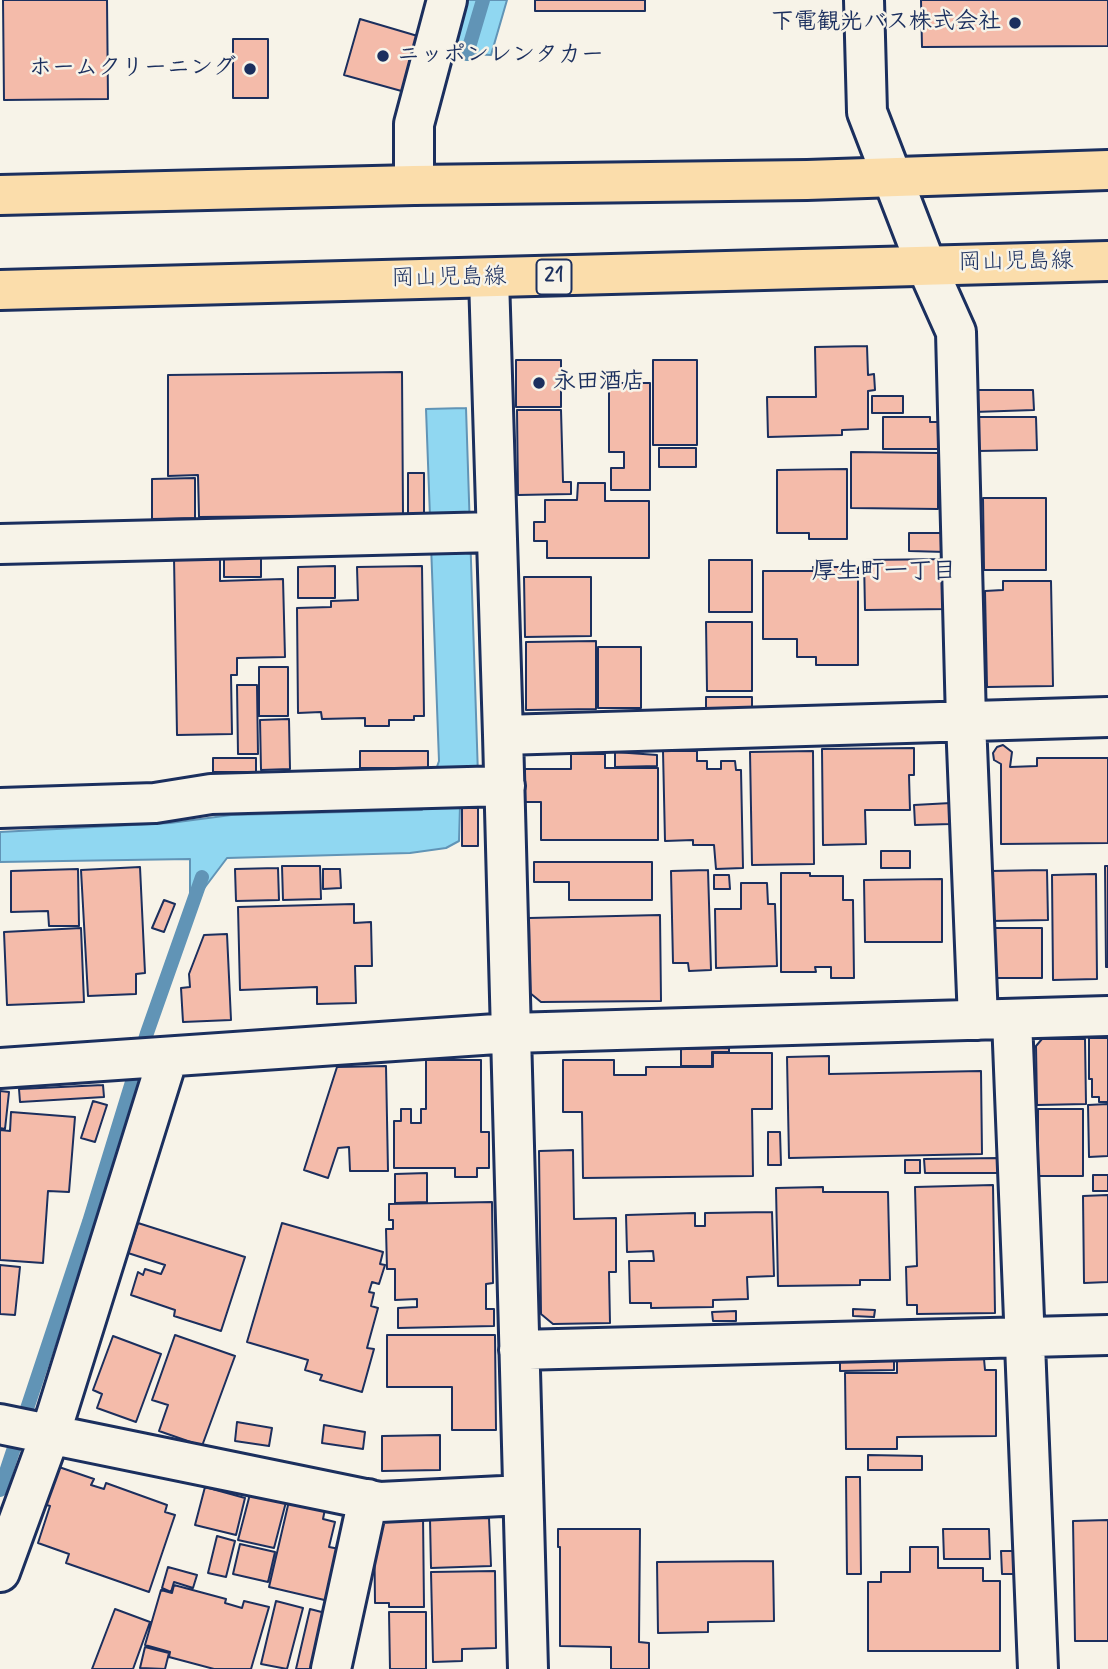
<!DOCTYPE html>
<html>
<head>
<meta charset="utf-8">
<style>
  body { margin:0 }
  canvas { display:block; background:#f7f3e8 }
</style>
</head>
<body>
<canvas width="1108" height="1669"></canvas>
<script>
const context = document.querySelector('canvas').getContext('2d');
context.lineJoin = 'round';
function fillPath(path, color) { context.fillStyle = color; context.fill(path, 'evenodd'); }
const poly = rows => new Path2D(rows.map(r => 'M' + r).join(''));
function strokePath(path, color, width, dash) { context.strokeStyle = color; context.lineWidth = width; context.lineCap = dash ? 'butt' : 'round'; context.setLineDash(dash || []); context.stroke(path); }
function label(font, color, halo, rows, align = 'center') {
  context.font = font + ' Mynerve,"Klee One",sans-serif'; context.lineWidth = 5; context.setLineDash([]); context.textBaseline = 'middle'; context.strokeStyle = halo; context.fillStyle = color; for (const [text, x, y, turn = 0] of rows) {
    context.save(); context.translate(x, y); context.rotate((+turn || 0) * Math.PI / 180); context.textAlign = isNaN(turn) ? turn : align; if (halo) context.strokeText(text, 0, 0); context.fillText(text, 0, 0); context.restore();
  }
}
const water = poly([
  [465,0,507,0,491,55,450,53,465,0],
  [466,408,479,806,460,806,459,841,446,848,410,853,227,858,199,895,190,893,190,859,0,862,0,832,170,823,231,815,422,810,439,761,426,409,466,408]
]);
fillPath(water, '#90d7f1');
strokePath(water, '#6194b6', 2);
strokePath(poly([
  [467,54,483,0],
  [0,1490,89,1222,147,1033,202,877]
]), '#6194b6', 14);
const building = poly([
  [3,0,107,0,108,99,4,100,3,0],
  [535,0,645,0,645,11,535,11,535,0],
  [921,0,1108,0,1108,46,922,47,921,0],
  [360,19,421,37,405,92,344,75,360,19],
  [233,39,268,39,268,98,233,98,233,39],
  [867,346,868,375,874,374,875,390,868,391,868,429,842,430,842,435,768,437,767,397,816,397,815,347,867,346],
  [516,360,561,360,561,407,516,407,516,360],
  [653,360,697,360,697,445,653,445,653,360],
  [402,372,403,515,199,517,198,475,168,476,168,375,402,372],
  [609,383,650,383,650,490,611,490,611,468,624,468,624,452,609,452,609,383],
  [974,390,1033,390,1034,410,974,412,974,390],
  [872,396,903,396,903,413,872,413,872,396],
  [517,410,561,410,563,482,571,482,571,494,518,495,517,410],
  [883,417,930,417,930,422,938,422,938,449,883,449,883,417],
  [976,417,1036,417,1037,450,977,451,976,417],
  [659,448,696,448,696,467,659,467,659,448],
  [851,452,938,453,938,509,851,508,851,452],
  [847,469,847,539,809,539,809,533,777,533,777,470,847,469],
  [408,473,424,473,424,514,408,514,408,473],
  [195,478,195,518,152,519,152,479,195,478],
  [578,483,605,483,605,501,649,501,649,558,547,558,547,541,534,541,534,522,545,522,545,500,577,500,578,483],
  [983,498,1046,498,1046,570,984,570,983,498],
  [909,533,946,533,946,552,909,551,909,533],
  [220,556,220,581,283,579,285,657,237,658,237,675,231,675,232,734,177,735,174,557,220,556],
  [261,557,261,577,224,577,224,558,261,557],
  [949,559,950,609,865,610,864,560,949,559],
  [709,560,752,560,752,612,709,612,709,560],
  [335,566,335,598,298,598,298,567,335,566],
  [422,566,424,716,414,716,414,720,389,720,389,726,365,726,365,718,322,719,321,712,298,713,297,608,331,607,331,601,358,600,357,567,422,566],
  [813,567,858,567,858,665,816,665,816,657,797,657,797,639,763,639,763,571,814,571,813,567],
  [524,577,591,577,591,636,525,637,524,577],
  [1003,581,1051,581,1053,686,987,687,985,591,1003,590,1003,581],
  [706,622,752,622,752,691,707,691,706,622],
  [596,641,596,709,526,710,526,642,596,641],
  [598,647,641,647,641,708,598,708,598,647],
  [259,667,288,667,288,716,259,716,259,667],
  [237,685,257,685,258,754,238,754,237,685],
  [706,697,752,697,752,708,706,708,706,697],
  [289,719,290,769,261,770,260,720,289,719],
  [1003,745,1012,752,1010,767,1037,766,1037,758,1108,758,1108,843,1001,844,1001,764,994,760,993,753,997,747,1003,745],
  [914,748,914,775,909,775,910,810,865,810,866,844,823,845,822,749,914,748],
  [360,751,428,751,428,768,360,768,360,751],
  [663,751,697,751,697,761,707,761,707,769,721,769,721,761,735,761,736,770,741,770,743,868,716,869,714,845,693,845,693,840,665,841,663,751],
  [813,751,814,864,752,865,750,752,813,751],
  [615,752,657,755,657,766,615,767,615,752],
  [571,754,605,754,605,768,658,768,658,840,541,840,541,802,525,802,525,769,571,769,571,754],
  [213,758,256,758,256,772,213,772,213,758],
  [951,803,951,824,915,825,914,805,951,803],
  [462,808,478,808,478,846,462,846,462,808],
  [881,851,910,851,910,868,881,868,881,851],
  [534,862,652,862,652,900,569,900,569,882,534,882,534,862],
  [282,866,320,866,321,899,283,900,282,866],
  [1105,866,1108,866,1108,967,1106,967,1105,866],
  [140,867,145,973,136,974,136,994,88,996,81,870,140,867],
  [278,868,279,900,236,901,235,869,278,868],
  [78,869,79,926,49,926,48,911,11,912,11,871,78,869],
  [323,869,340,869,341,888,323,889,323,869],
  [708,870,711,970,689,971,688,963,673,963,671,871,708,870],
  [1047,870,1048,920,990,921,990,871,1047,870],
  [781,873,810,873,810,876,843,876,843,900,853,900,854,978,831,978,831,967,815,967,816,972,781,972,781,873],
  [1096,874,1097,979,1053,980,1052,875,1096,874],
  [714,875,729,875,730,889,714,889,714,875],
  [942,879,942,942,865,942,864,880,942,879],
  [741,883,767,883,768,904,775,904,777,966,716,968,715,909,741,909,741,883],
  [164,900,175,904,164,932,152,928,164,900],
  [354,904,354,923,371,922,372,966,355,966,356,1003,317,1004,317,987,240,990,238,907,354,904],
  [660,915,661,1001,541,1002,530,993,529,918,660,915],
  [81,928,84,1002,7,1005,4,932,81,928],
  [990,928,1042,928,1042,978,990,978,990,928],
  [227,934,231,1020,183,1022,181,988,190,987,189,974,204,935,227,934],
  [1089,1038,1108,1038,1108,1102,1099,1102,1099,1097,1092,1097,1092,1079,1089,1079,1089,1038],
  [1042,1039,1085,1039,1086,1104,1037,1105,1036,1046,1042,1039],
  [729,1048,729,1052,712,1052,712,1066,681,1066,681,1049,729,1048],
  [713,1053,772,1053,772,1109,752,1109,753,1176,583,1178,582,1112,563,1112,563,1060,614,1060,614,1075,646,1075,646,1067,713,1067,713,1053],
  [829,1056,829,1074,981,1071,982,1154,789,1158,787,1057,829,1056],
  [426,1060,481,1060,481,1132,489,1132,489,1168,477,1168,477,1177,455,1177,455,1168,394,1168,394,1121,401,1121,401,1109,411,1109,411,1123,421,1123,421,1109,426,1109,426,1060],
  [386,1066,388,1171,350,1171,349,1147,338,1148,328,1178,304,1170,337,1067,386,1066],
  [103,1085,104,1097,20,1102,19,1089,103,1085],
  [0,1091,9,1092,5,1129,0,1128,0,1091],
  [93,1101,107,1105,95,1142,81,1138,93,1101],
  [1108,1104,1108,1156,1089,1157,1088,1105,1108,1104],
  [1038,1109,1083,1109,1083,1176,1038,1176,1038,1109],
  [11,1112,75,1117,69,1192,48,1191,43,1263,0,1260,0,1130,10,1131,11,1112],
  [768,1132,780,1132,781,1165,768,1165,768,1132],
  [573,1150,574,1219,616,1218,616,1272,609,1272,610,1323,553,1324,541,1314,539,1151,573,1150],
  [1000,1158,1000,1173,925,1173,924,1159,1000,1158],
  [905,1160,920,1160,920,1173,905,1173,905,1160],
  [427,1173,427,1202,395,1203,395,1174,427,1173],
  [1093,1175,1108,1175,1108,1191,1093,1191,1093,1175],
  [993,1185,995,1313,917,1314,917,1305,907,1305,906,1267,917,1266,915,1187,993,1185],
  [823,1187,823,1192,888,1192,890,1280,860,1280,860,1285,778,1286,776,1188,823,1187],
  [1108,1195,1108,1282,1084,1283,1083,1196,1108,1195],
  [492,1202,493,1283,486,1284,486,1309,494,1309,494,1326,398,1328,398,1308,417,1307,417,1299,395,1300,395,1269,387,1269,386,1229,393,1229,393,1220,389,1220,389,1204,492,1202],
  [772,1212,774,1276,747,1277,748,1299,713,1300,713,1307,651,1308,651,1303,630,1303,629,1261,654,1261,653,1251,627,1252,626,1215,695,1213,695,1226,705,1226,705,1213,772,1212],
  [138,1223,245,1257,221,1331,174,1316,175,1310,131,1295,138,1272,143,1275,145,1269,161,1274,165,1265,128,1253,138,1223],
  [282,1223,383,1252,380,1264,385,1265,379,1284,372,1282,369,1292,374,1293,371,1306,378,1308,367,1348,374,1349,362,1392,320,1380,322,1375,305,1370,308,1360,247,1342,282,1223],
  [0,1265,20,1267,15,1315,0,1314,0,1265],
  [853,1309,875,1310,874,1317,853,1316,853,1309],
  [736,1311,736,1321,713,1321,712,1312,736,1311],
  [175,1335,235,1356,202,1446,159,1431,168,1405,152,1400,175,1335],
  [387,1335,495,1335,496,1430,452,1430,452,1387,387,1387,387,1335],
  [113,1336,161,1354,136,1422,97,1408,102,1394,93,1390,113,1336],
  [984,1359,985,1370,996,1370,996,1436,897,1437,897,1449,846,1449,845,1373,897,1373,897,1360,984,1359],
  [840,1361,894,1361,894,1370,840,1371,840,1361],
  [237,1422,272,1428,269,1446,235,1441,237,1422],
  [324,1425,365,1432,363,1449,322,1443,324,1425],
  [440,1435,440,1470,382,1471,382,1436,440,1435],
  [868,1455,922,1456,922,1470,868,1470,868,1455],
  [56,1466,94,1479,91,1485,104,1489,106,1483,167,1505,165,1512,175,1515,149,1592,66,1563,69,1554,38,1543,50,1506,43,1504,56,1466],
  [846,1477,860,1477,861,1574,847,1574,846,1477],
  [205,1487,245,1498,236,1535,195,1525,205,1487],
  [250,1494,286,1502,274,1548,238,1540,250,1494],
  [289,1501,325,1509,323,1519,335,1522,329,1547,345,1550,333,1602,269,1587,289,1501],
  [374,1515,423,1515,424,1607,389,1607,389,1603,375,1603,374,1515],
  [489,1518,491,1566,431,1568,430,1519,489,1518],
  [1108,1520,1108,1641,1075,1641,1073,1521,1108,1520],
  [558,1529,640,1529,639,1642,649,1643,649,1669,611,1669,611,1647,560,1646,560,1547,558,1547,558,1529],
  [943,1529,989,1529,990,1559,944,1559,943,1529],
  [217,1536,235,1541,226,1577,208,1573,217,1536],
  [240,1544,275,1552,268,1582,233,1574,240,1544],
  [910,1547,938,1547,938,1568,983,1568,983,1581,1000,1581,1000,1651,868,1651,868,1582,881,1582,881,1572,910,1572,910,1547],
  [1001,1551,1014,1551,1014,1574,1002,1574,1001,1551],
  [773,1561,774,1621,708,1622,708,1632,658,1633,657,1562,773,1561],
  [168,1567,197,1575,193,1588,174,1582,171,1592,162,1588,168,1567],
  [495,1571,496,1648,462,1649,462,1661,433,1662,431,1572,495,1571],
  [174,1585,226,1599,225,1603,242,1608,244,1601,269,1607,251,1669,214,1669,169,1657,170,1652,145,1645,161,1590,172,1593,174,1585],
  [276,1601,303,1608,287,1669,261,1664,276,1601],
  [115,1609,150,1622,133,1669,92,1669,115,1609],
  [310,1609,337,1616,324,1669,296,1669,310,1609],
  [389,1612,426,1612,426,1669,390,1669,389,1612],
  [145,1647,169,1653,165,1669,140,1668,145,1647]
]);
fillPath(building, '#f4bbaa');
strokePath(building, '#1b2f5e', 2);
const street = poly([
  [864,0,867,112,926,265,956,332,966,721,978,1020],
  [414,185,414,124,447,0],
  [489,278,503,735,528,1669],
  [0,544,496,532],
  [503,735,1108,717],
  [0,808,155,803,211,794,505,786],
  [1012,1019,1038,1669],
  [0,1068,511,1033,1108,1016],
  [519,1350,1108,1335],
  [0,1424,380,1502,523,1495],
  [0,1572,50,1435,168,1057],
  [331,1669,368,1499]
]);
const primary = poly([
  [0,195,414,185,807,180,1108,170],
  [0,290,1108,261]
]);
strokePath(street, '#1b2f5e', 44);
strokePath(primary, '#1b2f5e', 44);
strokePath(street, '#f7f3e8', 38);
strokePath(primary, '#fbddab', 38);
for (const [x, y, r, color] of [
  [1015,23,7,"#1b2f5e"],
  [383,56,7,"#1b2f5e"],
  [250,69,7,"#1b2f5e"],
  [539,383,7,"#1b2f5e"]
]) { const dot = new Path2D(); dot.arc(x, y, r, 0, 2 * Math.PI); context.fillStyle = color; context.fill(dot); strokePath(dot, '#f7f3e8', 2.5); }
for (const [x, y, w] of [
  [554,277,35]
]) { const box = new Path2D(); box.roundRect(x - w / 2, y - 17.5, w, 35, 5); context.fillStyle = '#f7f3e8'; context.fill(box); strokePath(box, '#1b2f5e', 2); }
label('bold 21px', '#1b2f5e', null, [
  ["21",554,277]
]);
label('bold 23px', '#1b2f5e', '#f7f3e8', [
  ["下電観光バス株式会社",1001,23],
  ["ニッポンレンタカー",397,56,"left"],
  ["ホームクリーニング",236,69],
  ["永田酒店",553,383,"left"]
], 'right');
label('23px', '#1b2f5e', '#f7f3e8', [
  ["岡山児島線",1016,263,-1],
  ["岡山児島線",449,279,-1]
]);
label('bold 24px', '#1b2f5e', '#f7f3e8', [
  ["厚生町一丁目",884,573]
]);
</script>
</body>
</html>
